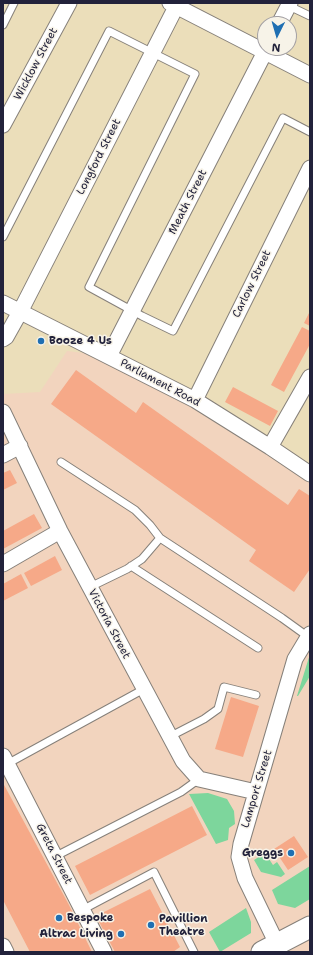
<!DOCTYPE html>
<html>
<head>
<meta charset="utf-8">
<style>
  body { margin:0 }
  #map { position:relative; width:313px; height:955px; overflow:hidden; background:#ebdeba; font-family:"Shantell Sans",sans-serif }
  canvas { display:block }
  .frame { position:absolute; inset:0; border:4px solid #22223b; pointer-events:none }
  .north { position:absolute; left:257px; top:16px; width:40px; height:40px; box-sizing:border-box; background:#f7f3e8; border:1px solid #a29fa3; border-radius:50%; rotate:185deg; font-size:11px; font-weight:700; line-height:16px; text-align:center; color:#22223b }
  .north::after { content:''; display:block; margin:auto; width:14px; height:18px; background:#1f6fb2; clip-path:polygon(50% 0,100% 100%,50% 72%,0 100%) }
</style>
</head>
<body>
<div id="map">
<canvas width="313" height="955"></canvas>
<div class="frame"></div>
<div class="north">N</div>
</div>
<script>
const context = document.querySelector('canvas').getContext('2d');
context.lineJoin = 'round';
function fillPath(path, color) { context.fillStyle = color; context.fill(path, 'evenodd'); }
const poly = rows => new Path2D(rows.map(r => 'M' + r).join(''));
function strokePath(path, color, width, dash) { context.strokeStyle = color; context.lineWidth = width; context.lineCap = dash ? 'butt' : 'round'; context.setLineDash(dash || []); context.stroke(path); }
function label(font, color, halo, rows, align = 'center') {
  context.font = font + ' "Shantell Sans",sans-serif'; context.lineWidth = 3; context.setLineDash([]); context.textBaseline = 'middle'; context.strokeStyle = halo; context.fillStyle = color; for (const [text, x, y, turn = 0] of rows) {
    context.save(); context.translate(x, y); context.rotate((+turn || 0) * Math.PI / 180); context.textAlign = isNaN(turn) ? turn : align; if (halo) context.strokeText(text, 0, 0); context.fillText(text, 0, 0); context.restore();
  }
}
fillPath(poly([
  [67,351,109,356,310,474,310,952,6,952,3,946,3,394,40,392]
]), '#f2d4be');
fillPath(poly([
  [310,654,310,676,298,696,297,696],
  [208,793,227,799,234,811,235,824,229,828,228,840,216,844,189,794],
  [265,853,273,865,277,862,285,874,281,877,261,872,254,860],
  [310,866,310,899,295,908,278,904,272,890],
  [246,908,251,922,251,933,220,952,209,932]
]), '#7dd69c');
fillPath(poly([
  [310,311,310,326,304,323],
  [302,327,310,331,310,344,284,392,271,385],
  [76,370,136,413,143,402,288,505,299,489,310,496,310,569,294,592,249,561,256,550,51,404],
  [233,387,278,411,270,426,225,402],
  [10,470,17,483,3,490,3,473],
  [34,514,42,528,3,549,3,531],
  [55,556,62,570,31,586,24,573],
  [21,574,28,588,3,601,3,584],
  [231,697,259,706,243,757,215,749],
  [3,783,69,905,92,952,30,952,3,900],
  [192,806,207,835,90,895,75,866],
  [294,836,308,857,288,870,274,849],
  [150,889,180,947,173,952,115,952,96,916]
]), '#f6a988');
const lane = poly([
  [287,5,310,16],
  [3,25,14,3],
  [3,237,109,31,195,74,89,287,142,316,173,331,283,118,310,132],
  [61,462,135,510,150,525,160,538],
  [131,566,258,648],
  [90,587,127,569,142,559,160,538,282,618,307,636],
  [169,737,204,719,218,709,224,687,256,695],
  [7,764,144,689],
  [56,856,181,792,199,779],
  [82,910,154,872,194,952]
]);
const street = poly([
  [170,3,310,75],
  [279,24,290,3],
  [3,125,69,3],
  [3,303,195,400,270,447,310,474],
  [3,339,6,337,20,312,178,3],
  [109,356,267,48],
  [195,400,310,168],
  [3,412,60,531,183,761,199,779,256,792],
  [270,447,310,377],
  [3,455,20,446],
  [3,564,60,531],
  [3,756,104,952],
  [277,944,245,878,239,857,241,844,295,659,310,634],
  [3,946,6,952]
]);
const secondary = poly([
  [262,952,310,927]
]);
strokePath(lane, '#86807a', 9);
strokePath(street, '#86807a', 17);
strokePath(secondary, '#86807a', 23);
strokePath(lane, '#fff', 7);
strokePath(street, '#fff', 15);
strokePath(secondary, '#fff', 21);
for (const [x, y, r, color] of [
  [41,341,4,"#1f6fb2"],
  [291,853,4,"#1f6fb2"],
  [59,918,4,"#1f6fb2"],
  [151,925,4,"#1f6fb2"],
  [121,934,4,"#1f6fb2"]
]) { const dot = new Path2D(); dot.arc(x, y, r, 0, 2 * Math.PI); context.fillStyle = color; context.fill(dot); strokePath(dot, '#f7f3e8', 1.5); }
label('11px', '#22223b', '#f7f3e8', [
  ["Wicklow Street",36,64,-62],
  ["Longford Street",99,157,-63],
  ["Meath Street",188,202,-63],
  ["Carlow Street",252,284,-64],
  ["Parliament Road",160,383,28],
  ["Victoria Street",109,624,62],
  ["Lamport Street",257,789,-73],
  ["Greta Street",54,854,63]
]);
label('bold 11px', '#22223b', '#f7f3e8', [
  ["Booze 4 Us",49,341],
  ["Greggs",283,853,"right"],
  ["Bespoke",67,918],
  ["Pavillion",159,919],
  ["Theatre",159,932],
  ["Altrac Living",113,934,"right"]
], 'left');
</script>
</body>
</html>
